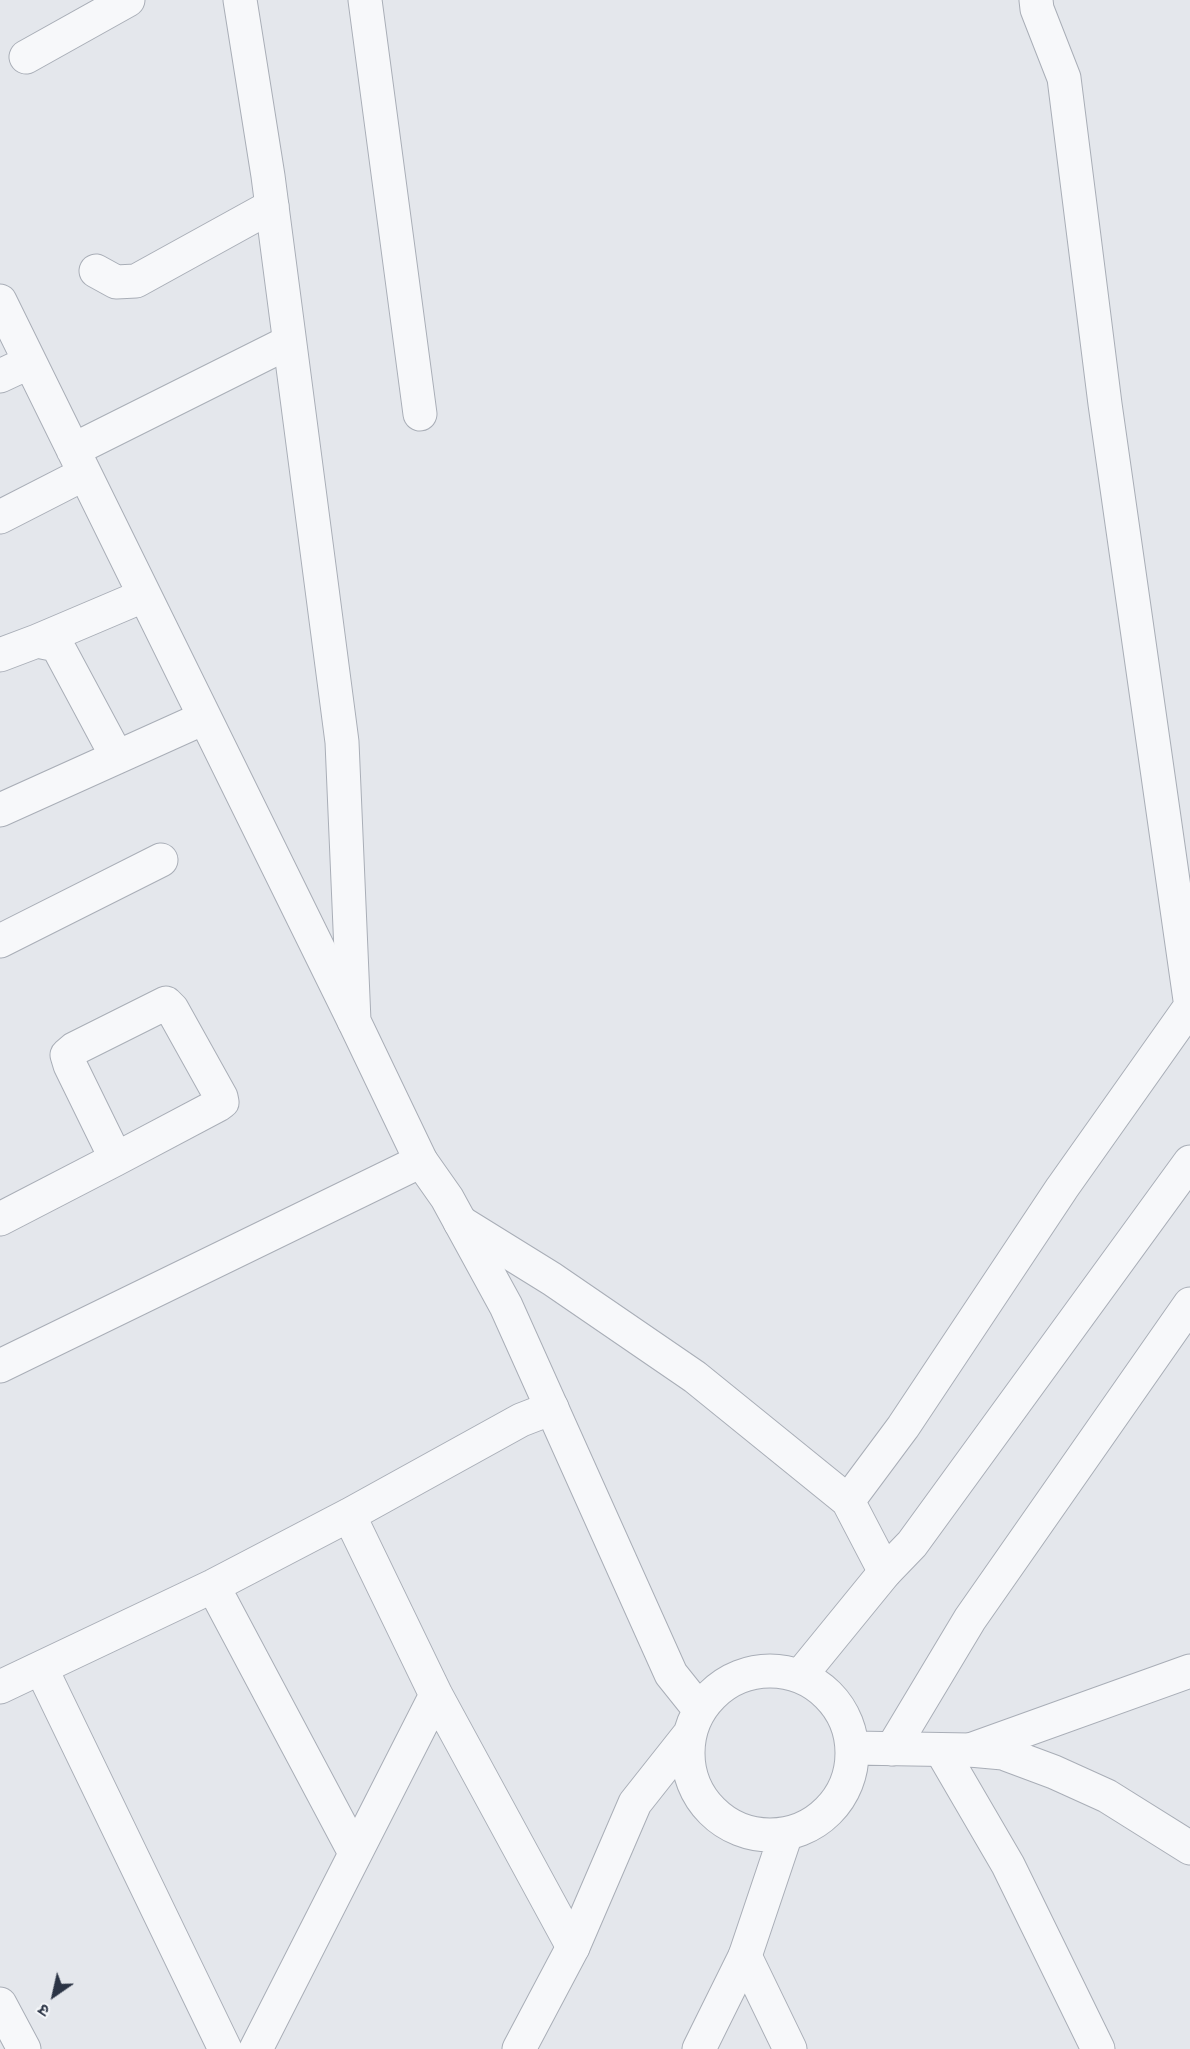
<!DOCTYPE html>
<html>
<head>
<meta charset="utf-8">
<style>
  body { margin:0 }
  #map { position:relative; width:1190px; height:2049px; overflow:hidden; background:#e4e7ec; font-family:"DejaVu Sans","Noto Sans Devanagari",sans-serif }
  canvas { display:block }
  .north { position:absolute; left:24px; top:1965px; width:60px; height:60px; -webkit-text-stroke:4px #f4f6f9; paint-order:stroke; rotate:214deg; font-size:16px; font-weight:700; line-height:24px; text-align:center; color:#2b3445 }
  .north::after { content:''; display:block; margin:auto; width:21px; height:27px; background:#2b3445; clip-path:polygon(50% 0,100% 100%,50% 72%,0 100%) }
</style>
</head>
<body>
<div id="map">
<canvas width="1190" height="2049"></canvas>
<div class="north">उ</div>
</div>
<script>
const context = document.querySelector('canvas').getContext('2d');
context.lineJoin = 'round';
const poly = rows => new Path2D(rows.map(r => 'M' + r).join(''));
function strokePath(path, color, width, dash) { context.strokeStyle = color; context.lineWidth = width; context.lineCap = dash ? 'butt' : 'round'; context.setLineDash(dash || []); context.stroke(path); }
const minor = poly([
  [365,0,420,414],
  [1036,0,1037,9,1064,78,1105,404,1190,1000],
  [26,57,128,0],
  [96,271,116,282,136,281,272,206],
  [0,301,354,1021],
  [0,376,30,362],
  [73,450,289,342],
  [0,517,84,474],
  [37,641,143,596],
  [0,655,37,641,57,645,117,757],
  [0,810,204,718],
  [0,941,161,860],
  [0,1219,116,1159,218,1105,222,1102,221,1097,172,1009,166,1003,74,1049,67,1055,70,1065,116,1159],
  [460,1222,552,1279,695,1377,848,1501,885,1572],
  [0,1366,421,1161],
  [848,1501,903,1427,1062,1188,1190,1007],
  [349,1515,436,1695,573,1947],
  [213,1586,355,1853],
  [41,1668,225,2049],
  [0,1687,213,1586,349,1515,521,1420,552,1408],
  [892,1749,970,1619,1190,1304],
  [941,1750,1008,1865,1098,2049],
  [970,1750,1190,1671],
  [745,1956,790,2049],
  [0,2004,24,2049],
  [256,2049,436,1695]
]);
const tertiary = poly([
  [240,0,268,176,342,742,354,1021,421,1161,447,1198,506,1306,671,1674,699,1709],
  '688 1753a82 82 0 1 1 164 0a82 82 0 1 1-164 0Z',
  [801,1675,885,1572,912,1544,1190,1162],
  [854,1748,970,1750,1003,1753,1054,1772,1107,1796,1190,1848],
  [519,2049,573,1947,635,1803,688,1736],
  [699,2049,745,1956,786,1834]
]);
strokePath(minor, '#a9aeb7', 35);
strokePath(tertiary, '#a9aeb7', 35);
strokePath(minor, '#f7f8fa', 33);
strokePath(tertiary, '#f7f8fa', 33);
</script>
</body>
</html>
